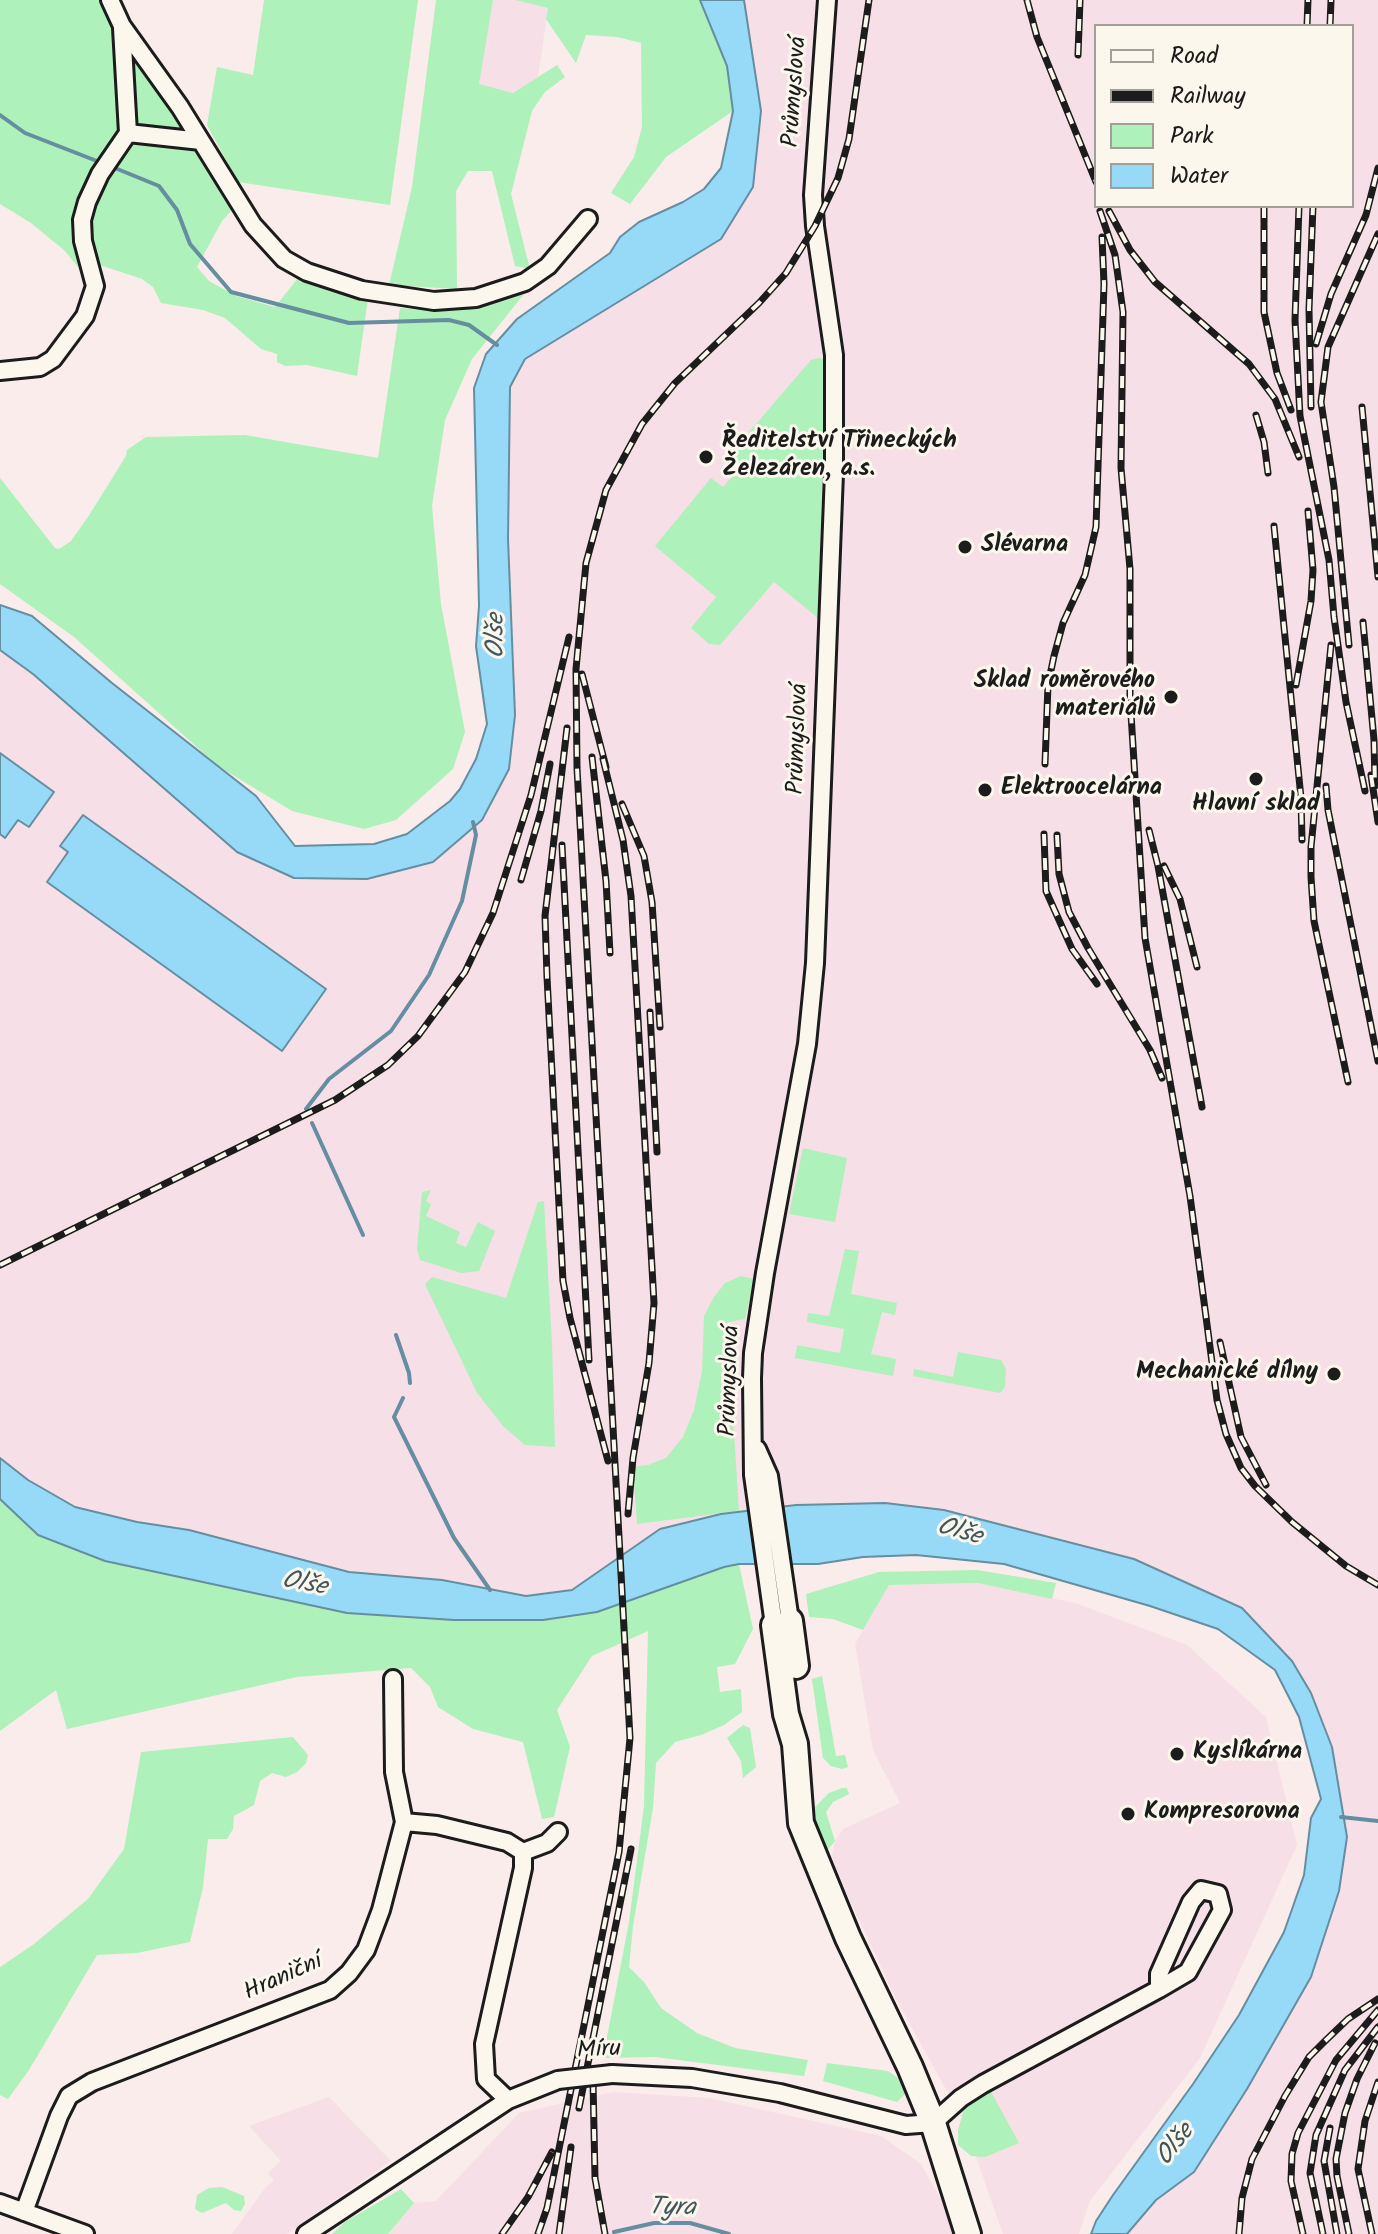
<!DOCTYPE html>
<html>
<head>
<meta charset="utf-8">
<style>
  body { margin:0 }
  #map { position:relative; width:1378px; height:2234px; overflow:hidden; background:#f9ecea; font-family:Kalam,sans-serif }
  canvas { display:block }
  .legend { position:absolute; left:1094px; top:24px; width:260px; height:184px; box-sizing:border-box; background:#fbf7ec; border:2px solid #a29f99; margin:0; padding:10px 14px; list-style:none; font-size:24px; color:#1c1c1c }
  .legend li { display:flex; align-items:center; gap:16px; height:40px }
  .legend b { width:40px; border:2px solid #a29f99 }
</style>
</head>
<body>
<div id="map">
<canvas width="1378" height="2234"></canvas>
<ul class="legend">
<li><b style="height:10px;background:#fbf7ec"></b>Road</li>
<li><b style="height:10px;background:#1c1c1c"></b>Railway</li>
<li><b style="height:22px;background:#aef1bb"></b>Park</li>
<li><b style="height:22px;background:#96daf8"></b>Water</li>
</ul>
</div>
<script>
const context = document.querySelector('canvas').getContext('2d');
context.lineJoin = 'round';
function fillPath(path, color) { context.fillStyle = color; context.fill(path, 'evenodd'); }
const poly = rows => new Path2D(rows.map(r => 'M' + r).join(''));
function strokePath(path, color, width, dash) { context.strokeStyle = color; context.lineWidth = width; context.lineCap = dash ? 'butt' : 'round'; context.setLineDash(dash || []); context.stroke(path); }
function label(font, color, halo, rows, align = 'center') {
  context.font = font + ' Kalam,sans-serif'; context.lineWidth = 6; context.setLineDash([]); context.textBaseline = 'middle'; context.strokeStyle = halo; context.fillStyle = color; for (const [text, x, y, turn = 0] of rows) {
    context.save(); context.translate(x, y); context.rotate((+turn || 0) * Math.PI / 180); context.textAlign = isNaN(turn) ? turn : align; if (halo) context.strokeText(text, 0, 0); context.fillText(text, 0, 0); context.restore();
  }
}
fillPath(poly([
  [493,0,515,0,548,8,538,77,513,93,478,84],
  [744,0,1378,0,1378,2234,1127,2234,1156,2200,1194,2172,1311,1977,1339,1891,1347,1837,1311,1693,1292,1661,1242,1608,1134,1559,944,1510,611,1564,572,1590,526,1596,442,1580,349,1572,189,1530,137,1522,75,1507,28,1480,0,1458,0,650,33,674,237,852,294,878,367,879,433,862,515,715,508,539,510,387,525,359,721,239,753,187,761,111],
  [1096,26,1352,26,1352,206,1096,206],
  [978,1583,1075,1603,1187,1645,1266,1717,1297,1845,1200,2058,1090,2201,1079,2234,1003,2234,963,2120,896,1999,840,1879,832,1855,835,1841,843,1829,900,1803,873,1750,855,1644,889,1585],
  [613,2092,709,2098,881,2136,921,2164,945,2207,952,2234,388,2234,414,2203,436,2201,519,2113],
  [329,2097,391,2161,287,2234,232,2234,265,2188,274,2180,268,2173,281,2161,249,2126]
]), '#f7dfe7');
fillPath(poly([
  [0,0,101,0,127,47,174,112,211,169,232,210,222,221,197,267,209,281,236,296,275,307,298,278,326,289,368,298,357,376,307,365,285,366,277,362,277,354,261,349,225,318,203,310,161,303,153,287,142,279,100,265,90,249,89,231,98,164,76,209,75,236,82,272,64,250,31,223,0,204],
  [264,0,418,0,390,205,238,182,207,125,217,67,253,75],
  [436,0,493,0,479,84,513,93,557,65,565,77,545,92,532,111,511,194,530,269,515,266,492,171,468,171,456,191,457,289,389,285,412,187],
  [515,0,700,0,727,66,733,111,666,157,630,204,611,193,634,157,642,127,641,43,617,37,586,35,576,63,546,19,548,8],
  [524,294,472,359,445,420,432,506,441,604,465,732,453,769,396,820,364,829,292,811,218,766,74,637,0,584,0,478,55,548,59,549,71,541,88,517,126,456,127,450,146,437,245,435,378,458,400,308,439,311,472,308],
  [819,358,826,359,818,618,774,582,720,645,709,644,691,628,716,597,655,546,711,478,723,487,738,470,726,459,811,360],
  [803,1148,847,1158,835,1222,789,1214],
  [431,1190,426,1201,431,1204,426,1216,460,1232,456,1243,466,1247,478,1222,495,1231,479,1271,461,1273,420,1260,417,1249,422,1192],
  [544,1201,552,1344,555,1447,525,1445,503,1426,477,1393,425,1284,432,1277,506,1298,538,1202],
  [845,1249,859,1251,851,1294,897,1303,895,1315,882,1312,871,1354,896,1359,893,1376,795,1358,797,1345,840,1353,844,1329,807,1322,808,1313,829,1316],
  [741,1276,754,1279,745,1319,727,1322,739,1511,637,1524,633,1467,648,1465,666,1458,683,1437,694,1410,702,1371,704,1316,714,1297,725,1283],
  [958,1352,1001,1360,1006,1369,1005,1387,1000,1393,913,1376,914,1369,953,1377],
  [0,1499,38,1535,105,1561,347,1613,454,1620,543,1620,597,1612,724,1567,739,1564,753,1629,735,1664,717,1667,720,1692,741,1689,742,1712,724,1725,701,1735,675,1742,656,1763,653,1808,633,1926,629,1967,644,1982,661,2008,697,2033,735,2048,808,2060,804,2076,655,2057,603,2058,629,1922,644,1806,648,1631,592,1656,557,1710,570,1747,554,1817,542,1819,523,1742,473,1729,438,1707,430,1687,411,1668,297,1677,67,1729,56,1690,0,1731],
  [977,1570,1056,1583,1052,1599,978,1583,889,1585,863,1630,833,1619,809,1617,806,1594,879,1572],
  [822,1676,836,1756,845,1755,848,1767,842,1769,831,1766,823,1758,812,1679],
  [743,1725,750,1728,756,1767,743,1778,741,1761,727,1738],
  [293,1737,308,1755,306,1763,297,1772,286,1777,272,1773,260,1781,254,1805,234,1816,233,1829,227,1839,208,1839,203,1887,190,1942,137,1953,97,1955,29,2070,8,2099,0,2095,0,1967,34,1944,88,1899,124,1849,141,1752],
  [842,1788,847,1788,849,1794,833,1802,826,1812,835,1841,825,1853,816,1822,815,1807,829,1793],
  [827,2063,888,2071,901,2080,905,2094,897,2102,823,2081],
  [989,2088,1019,2143,985,2157,971,2156,958,2145,958,2130,966,2102],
  [222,2187,244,2196,245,2204,241,2211,234,2210,226,2203,202,2213,195,2209,197,2195,209,2188],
  [401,2189,414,2203,388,2234,332,2234,345,2222]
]), '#aef1bb');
const water = poly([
  [700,0,744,0,761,111,753,187,721,239,525,359,510,387,508,539,515,715,509,769,482,820,433,862,367,879,294,878,237,852,33,674,0,650,0,605,32,616,112,683,256,796,295,846,374,844,407,834,450,801,460,789,476,759,487,724,476,646,479,606,474,388,486,354,517,319,610,253,620,237,639,222,683,202,704,189,721,168,733,111,727,66,700,0],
  [0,753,54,792,29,827,18,820,5,838,0,834,0,753],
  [83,815,326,989,282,1051,47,882,68,852,60,846,83,815],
  [0,1458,28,1480,75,1507,137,1522,189,1530,349,1572,442,1580,526,1596,572,1590,660,1529,721,1514,796,1505,885,1503,944,1510,1134,1559,1242,1608,1292,1661,1311,1693,1332,1747,1347,1837,1339,1891,1311,1977,1247,2089,1194,2172,1156,2200,1127,2234,1091,2234,1096,2221,1113,2195,1193,2084,1239,2015,1284,1932,1304,1875,1311,1818,1321,1799,1299,1717,1275,1670,1218,1629,1150,1606,1004,1564,916,1555,863,1557,818,1564,739,1564,724,1567,597,1612,543,1620,454,1620,347,1613,105,1561,38,1535,0,1499,0,1458]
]);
fillPath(water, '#96daf8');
strokePath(water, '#658ea0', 2);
strokePath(poly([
  [0,115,25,133,102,163],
  [110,166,159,186,177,210,190,244,231,292,349,323,449,320,469,325,497,345],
  [306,1109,329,1079,391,1031,429,975,462,901,476,835,473,822],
  [312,1123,363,1235],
  [396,1335,409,1373,410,1383],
  [403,1398,394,1417,454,1538,490,1590],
  [1341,1817,1378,1821],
  [614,2232,654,2223,690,2223,729,2234]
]), '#658ea0', 4);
const street = poly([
  [110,0,122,26,180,107,253,225,284,259,307,272,362,290,434,301,476,298,525,282,548,266,588,219],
  [122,28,128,133],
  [0,371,40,367,53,359,85,316,95,286,83,241,82,220,87,202,100,174,128,133,201,141],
  [757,1449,769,1476,790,1621],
  [774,1625,753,1475,752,1378,753,1353,765,1273,807,1044,815,963,834,473,834,355,815,226,813,195,827,0],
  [404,1822,437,1825,507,1842,523,1852,523,1868,484,2044,486,2079,508,2100],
  [523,1852,547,1843,558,1832],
  [612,2074,692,2078,780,2093,906,2125,933,2123,961,2098,983,2084,1159,1989,1188,1972,1222,1910,1218,1894,1201,1890,1191,1902,1159,1974,1159,1989],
  [0,2203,85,2234],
  [24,2212,59,2116,69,2096,92,2082,330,1990,349,1973,366,1950,381,1910,404,1822,394,1772,393,1679],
  [306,2234,508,2100,558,2080]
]);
const secondary = poly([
  [790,1621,796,1666],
  [774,1625,786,1714,795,1744,801,1823,848,1938,910,2067,933,2123,968,2234]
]);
strokePath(street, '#1c1c1c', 22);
strokePath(secondary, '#1c1c1c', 30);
strokePath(street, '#fbf7ec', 16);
strokePath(secondary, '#fbf7ec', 24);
const rail = poly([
  [1027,0,1037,37,1096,182],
  [1307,26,1308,0],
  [1330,26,1331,0],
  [1078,55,1080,0],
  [1264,206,1264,312,1277,373,1291,410],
  [1299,206,1295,320,1300,416,1329,560,1334,617,1346,702,1365,791],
  [1100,211,1115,255,1123,312,1121,468,1130,569,1130,698,1145,938,1190,1196,1217,1400,1226,1434,1241,1468,1255,1486,1292,1522,1346,1566,1378,1585],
  [1109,211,1130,250,1155,282,1249,364,1275,399,1299,457],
  [1316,344,1331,294,1366,215,1378,168],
  [1311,407,1309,309,1313,206],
  [1362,407,1378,577],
  [1256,415,1264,442,1268,473],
  [1274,526,1301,798,1302,840],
  [1363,622,1374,740,1375,786],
  [1331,645,1311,847,1311,877,1314,921,1348,1082],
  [1349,645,1334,487,1321,402,1328,347,1378,234],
  [582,674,606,767],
  [1296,685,1311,601,1313,570,1308,511],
  [567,728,545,916,547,977,563,1281,570,1318,608,1461],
  [592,757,606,881,610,953],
  [603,759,623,840,631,896,654,1303,649,1363,633,1458,628,1514],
  [1045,764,1048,685,1054,656,1063,623,1085,575,1096,527,1104,284,1102,237],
  [1371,775,1378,822],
  [1326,786,1328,810,1378,1061],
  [622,804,644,856,652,902,660,1027],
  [1149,830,1158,866,1202,1107],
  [1044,834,1046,891,1072,949,1097,984],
  [1057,835,1059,874,1069,912,1088,948,1150,1050,1162,1078],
  [562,845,589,1360],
  [1164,866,1180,899,1197,967],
  [521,880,541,811,550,764],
  [650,1012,657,1152],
  [0,1265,335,1100,388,1065,418,1036,465,972,493,913,531,795,569,637],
  [1220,1342,1241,1437,1266,1485],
  [593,2081,595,2178,605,2234],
  [579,2108,631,1849],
  [1330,2128,1324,2161,1337,2234],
  [502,2234,528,2197,552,2152],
  [538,2234,547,2208,619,1852,630,1738,577,768,576,669,586,563,606,490,642,424,675,383,759,303,786,273,815,226,838,178,849,139,869,0],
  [559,2234,571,2147],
  [1239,2234,1242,2198,1252,2159,1285,2096,1309,2057,1324,2042,1348,2019,1378,1999],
  [1303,2234,1291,2181,1292,2154,1298,2133,1336,2060,1378,2010],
  [1323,2234,1310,2173,1316,2135,1345,2070,1378,2027],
  [1349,2234,1337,2176,1336,2159,1345,2113,1357,2079,1375,2043],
  [1372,2234,1358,2169,1365,2121,1378,2082]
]);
strokePath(rail, '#1c1c1c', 7);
strokePath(rail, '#fbf7ec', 4, [12]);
const streetBridge = poly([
  [558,2080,612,2074]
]);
strokePath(streetBridge, '#1c1c1c', 22, []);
strokePath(streetBridge, '#fbf7ec', 16);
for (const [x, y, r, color] of [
  [706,457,8,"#1c1c1c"],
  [965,547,8,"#1c1c1c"],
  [1171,697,8,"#1c1c1c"],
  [1256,779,8,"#1c1c1c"],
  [985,790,8,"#1c1c1c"],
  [1334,1374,8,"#1c1c1c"],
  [1177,1754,8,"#1c1c1c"],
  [1128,1814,8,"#1c1c1c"]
]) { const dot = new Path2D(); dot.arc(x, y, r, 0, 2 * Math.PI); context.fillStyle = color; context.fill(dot); strokePath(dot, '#fbf7ec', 3); }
label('24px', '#1c1c1c', '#fbf7ec', [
  ["Průmyslová",797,92,-86],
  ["Průmyslová",800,739,-88],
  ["Průmyslová",732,1381,-88],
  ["Hraniční",284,1979,-24],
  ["Míru",599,2052,-3]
]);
label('bold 24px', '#1c1c1c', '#fbf7ec', [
  ["Ředitelství Třineckých",722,443],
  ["Železáren, a.s.",722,471],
  ["Slévarna",981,547],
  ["Sklad roměrového",1155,683,"right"],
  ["materiálů",1155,711,"right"],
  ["Elektroocelárna",1001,790],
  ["Hlavní sklad",1256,806,"center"],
  ["Mechanické dílny",1318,1374,"right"],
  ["Kyslíkárna",1193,1754],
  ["Kompresorovna",1144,1814]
], 'left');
label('italic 26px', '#41555e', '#fbf7ec', [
  ["Olše",499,636,-90],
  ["Olše",959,1534,15],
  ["Olše",304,1586,10],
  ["Olše",1177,2146,-52],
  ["Tyra",672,2210,1]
]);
</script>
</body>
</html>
